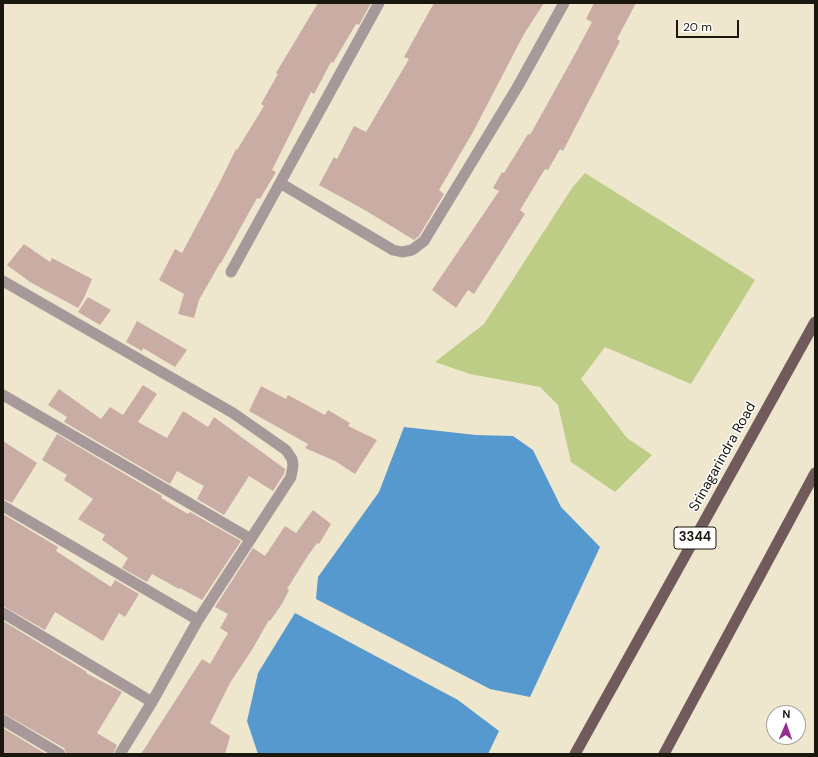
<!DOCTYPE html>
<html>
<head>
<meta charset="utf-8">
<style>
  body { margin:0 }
  #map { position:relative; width:818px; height:757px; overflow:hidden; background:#eee7cd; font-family:"DM Sans",sans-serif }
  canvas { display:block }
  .frame { position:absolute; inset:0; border:4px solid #19170e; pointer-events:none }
  .north { position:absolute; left:766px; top:705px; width:40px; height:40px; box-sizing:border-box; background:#fff; border:1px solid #a3a29f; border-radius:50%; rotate:2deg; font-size:11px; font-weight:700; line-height:16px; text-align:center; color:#19170e }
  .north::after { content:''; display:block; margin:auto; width:14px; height:18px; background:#952b8f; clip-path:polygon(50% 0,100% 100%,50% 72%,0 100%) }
  .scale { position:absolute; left:676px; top:20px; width:63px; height:18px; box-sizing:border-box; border:2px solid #19170e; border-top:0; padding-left:5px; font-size:12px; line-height:14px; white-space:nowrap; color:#19170e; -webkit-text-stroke:3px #fff; paint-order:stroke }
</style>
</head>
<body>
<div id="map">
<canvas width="818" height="757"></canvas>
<div class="frame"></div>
<div class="north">N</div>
<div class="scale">20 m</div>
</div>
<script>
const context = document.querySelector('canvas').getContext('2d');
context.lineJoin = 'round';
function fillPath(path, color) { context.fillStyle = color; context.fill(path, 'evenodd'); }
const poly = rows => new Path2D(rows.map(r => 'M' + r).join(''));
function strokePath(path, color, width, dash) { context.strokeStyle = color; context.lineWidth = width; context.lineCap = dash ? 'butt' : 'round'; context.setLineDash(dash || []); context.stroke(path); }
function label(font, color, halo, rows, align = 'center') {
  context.font = font + ' "DM Sans",sans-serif'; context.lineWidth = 3; context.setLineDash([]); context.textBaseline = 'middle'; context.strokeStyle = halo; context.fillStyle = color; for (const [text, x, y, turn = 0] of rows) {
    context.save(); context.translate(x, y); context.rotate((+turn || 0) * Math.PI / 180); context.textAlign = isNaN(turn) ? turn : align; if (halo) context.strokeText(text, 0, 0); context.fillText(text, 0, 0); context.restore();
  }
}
fillPath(poly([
  [585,173,755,280,691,384,605,347,581,379,627,438,652,455,615,492,571,462,558,405,540,387,470,374,435,362,484,324,572,188]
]), '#becd85');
fillPath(poly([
  [404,427,476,435,513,436,533,450,561,507,600,547,530,697,490,689,316,599,318,577,379,492],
  [295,613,458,700,499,731,488,754,258,754,247,721,258,673]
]), '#5599ce');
fillPath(poly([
  [318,3,371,3,359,25,356,24,333,63,331,62,314,94,311,92,272,170,276,172,260,199,257,198,221,263,220,263,199,300,194,318,178,314,184,294,159,280,175,249,182,253,221,180,236,149,237,150,264,106,261,104,278,74,276,73],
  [434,3,544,3,524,34,473,132,439,190,444,194,419,236,414,240,363,209,319,185,334,157,337,159,354,126,366,132,409,59,404,57],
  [594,3,636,3,617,39,620,41,563,151,560,149,548,170,545,169,520,210,525,214,474,294,468,290,456,308,432,290,499,191,493,188,502,172,504,173,528,134,530,135,575,54,592,22,586,19],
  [24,244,50,262,52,258,92,279,84,298,78,308,30,282,7,265],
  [88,297,111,310,100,325,78,312],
  [137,321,187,350,175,367,143,348,142,351,126,342],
  [143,385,157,394,138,422,167,438,183,411,208,427,214,417,285,469,284,474,273,491,249,476,224,515,197,499,204,486,177,471,170,484,64,422,67,417,48,405,59,389,101,419,110,407,123,415],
  [261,386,286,399,288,395,325,415,328,410,350,423,348,426,377,440,355,474,335,461,305,448,308,444,249,411],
  [57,434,162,496,161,498,188,514,190,512,241,541,202,600,180,588,179,589,152,574,147,582,122,568,128,558,102,540,105,535,78,519,93,499,64,480,67,475,42,460],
  [3,441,37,463,12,503,3,499],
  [313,510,331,524,319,544,317,543,307,557,287,589,289,590,282,604,270,621,269,620,253,648,230,683,210,723,230,736,225,754,141,754,202,659,210,664,228,633,220,628,228,614,215,607,253,548,265,556,285,526,296,533],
  [3,514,58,547,56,551,111,587,115,580,139,594,125,617,119,613,103,641,55,612,45,630,3,606],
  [3,621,87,672,86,673,122,692,97,733,117,745,113,754,67,754,64,748,3,713],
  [3,728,46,754,3,754]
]), '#c9aca3');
strokePath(poly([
  [280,183,393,250,402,252,412,250,424,241,518,86,564,3],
  [231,272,379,3],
  [3,281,233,413,286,450,292,459,293,465,291,477,198,620,152,702,120,754],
  [3,395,251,539],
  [3,506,198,620],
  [3,613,152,702],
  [3,720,60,754]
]), '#a7999a', 11);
strokePath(poly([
  [575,754,815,322],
  [664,754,815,473]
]), '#715a5b', 11);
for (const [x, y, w] of [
  [695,538,42]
]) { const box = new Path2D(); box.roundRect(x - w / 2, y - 11, w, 22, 3); context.fillStyle = '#fff'; context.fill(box); strokePath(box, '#19170e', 1); }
label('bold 13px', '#19170e', null, [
  ["3344",695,538]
]);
label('14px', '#19170e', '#fff', [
  ["Srinagarindra Road",723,457,-61]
]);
</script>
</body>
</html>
